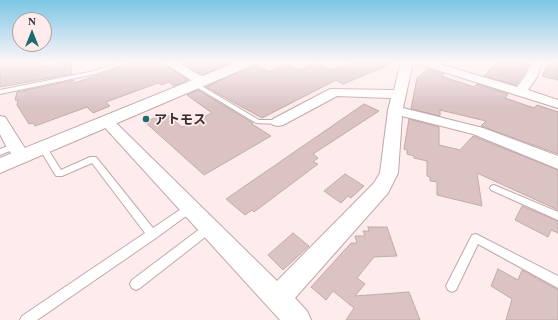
<!DOCTYPE html>
<html>
<head>
<meta charset="utf-8">
<style>
  body { margin:0 }
  #map { position:relative; width:558px; height:320px; overflow:hidden; background:#feebeb; font-family:Georgia,serif }
  canvas { display:block }
  .north { position:absolute; left:12px; top:12px; width:40px; height:40px; box-sizing:border-box; background:#feebeb; border:1px solid #ae9f9f; border-radius:50%; rotate:0deg; font-size:11px; font-weight:700; line-height:16px; text-align:center; color:#362d2d }
  .north::after { content:''; display:block; margin:auto; width:14px; height:18px; background:#1f6b6c; clip-path:polygon(50% 0,100% 100%,50% 72%,0 100%) }
</style>
</head>
<body>
<div id="map">
<canvas width="558" height="320"></canvas>
<div class="north">N</div>
</div>
<script>
const context = document.querySelector('canvas').getContext('2d');
context.lineJoin = 'round';
function fillPath(path, color) { context.fillStyle = color; context.fill(path, 'evenodd'); }
const poly = rows => new Path2D(rows.map(r => 'M' + r).join(''));
function strokePath(path, color, width, dash) { context.strokeStyle = color; context.lineWidth = width; context.lineCap = dash ? 'butt' : 'round'; context.setLineDash(dash || []); context.stroke(path); }
function label(font, color, halo, rows, align = 'center') {
  context.font = font + ' Georgia,"Noto Sans JP",serif'; context.lineWidth = 3.5; context.setLineDash([]); context.textBaseline = 'middle'; context.strokeStyle = halo; context.fillStyle = color; for (const [text, x, y, turn = 0] of rows) {
    context.save(); context.translate(x, y); context.rotate((+turn || 0) * Math.PI / 180); context.textAlign = isNaN(turn) ? turn : align; if (halo) context.strokeText(text, 0, 0); context.fillText(text, 0, 0); context.restore();
  }
}
const building = poly([
  [0,62,42,62,41,66,43,66,71,62,72,74,0,87,0,62],
  [131,62,162,62,188,80,174,86,169,82,162,85,158,83,106,102,110,106,93,113,87,107,35,126,33,123,29,124,17,105,18,100,15,100,17,92,74,80,74,83,113,70,131,62],
  [180,62,234,62,202,75,180,62],
  [355,62,396,62,343,84,336,80,262,118,206,87,255,64,269,72,286,64,299,70,315,63,331,70,355,62],
  [497,62,530,62,524,74,516,85,484,76,497,62],
  [549,62,558,62,558,80,542,76,549,62],
  [428,69,444,74,441,76,474,87,477,84,508,94,505,98,534,108,537,105,558,112,558,154,481,126,486,121,440,110,440,116,411,109,417,78,428,69],
  [198,90,253,123,252,124,271,136,204,175,145,122,165,113,182,127,212,113,187,95,198,90],
  [364,104,379,111,313,154,318,158,313,162,318,164,254,212,252,210,245,215,226,199,364,104],
  [409,119,439,127,439,145,460,150,473,136,558,170,558,210,477,173,482,206,437,195,437,182,430,181,430,177,427,176,427,161,414,158,414,156,407,154,407,150,404,149,409,119],
  [345,174,364,186,351,198,348,196,341,203,324,191,345,174],
  [522,206,558,221,558,233,551,230,548,237,515,220,522,206],
  [368,227,387,227,397,256,374,257,357,278,365,284,355,296,409,292,420,320,346,320,354,308,333,291,326,300,311,287,351,243,357,243,355,236,365,236,363,231,369,231,368,227],
  [293,233,309,246,283,270,268,255,293,233],
  [498,269,518,280,522,270,558,290,558,320,506,320,512,299,491,286,498,269]
]);
fillPath(building, '#dbc3c4');
strokePath(building, '#c1aaab', 1);
const service = poly([
  [122,62,130,62,95,74,0,94,0,90,94,71,122,62],
  [195,82,259,120,278,120,281,122,278,124,256,123,193,85,192,84,195,82],
  [14,144,18,146,17,148,0,155,0,149,14,144],
  [43,145,46,146,61,170,90,157,96,157,153,228,187,205,190,204,193,205,195,208,193,211,156,238,37,320,20,320,22,316,145,233,92,163,62,176,56,176,39,148,43,145],
  [494,185,558,212,558,220,491,190,490,188,491,186,494,185],
  [209,224,213,225,214,228,213,231,140,288,136,290,132,288,130,284,132,280,205,225,209,224],
  [476,234,558,276,558,288,478,244,456,290,452,292,448,290,446,286,448,282,472,235,476,234]
]);
const minor = poly([
  [163,62,177,62,205,78,207,81,205,84,201,85,197,84,163,62],
  [401,62,413,62,403,108,483,128,558,156,558,169,473,134,402,116,398,173,388,193,295,298,307,311,311,320,280,320,99,121,101,118,106,117,111,118,277,281,374,183,380,173,388,110,391,98,337,96,283,125,278,126,273,125,271,122,273,119,330,89,394,90,401,62],
  [416,62,433,62,517,87,525,76,532,62,542,62,537,77,528,90,558,100,558,108,418,64,416,62],
  [0,116,5,117,28,153,30,157,28,161,22,163,16,161,6,146,0,134,0,116]
]);
const tertiary = poly([
  [237,62,255,62,253,65,0,173,0,158,237,62]
]);
strokePath(service, '#c0a9aa', 2);
strokePath(minor, '#c0a9aa', 2);
strokePath(tertiary, '#c0a9aa', 2);
fillPath(service, '#fff');
fillPath(minor, '#fff');
fillPath(tertiary, '#fff');
const sky = context.createLinearGradient(0, 0, 0, 107);
sky.addColorStop(0, '#7bc6e6');
sky.addColorStop(0.58, '#fff6f6');
sky.addColorStop(1, '#fff6f600');
context.fillStyle = sky;
context.fillRect(0, 0, 558, 107);
for (const [x, y, r, color] of [
  [146,119,4,"#1f6b6c"]
]) { const dot = new Path2D(); dot.arc(x, y, r, 0, 2 * Math.PI); context.fillStyle = color; context.fill(dot); strokePath(dot, '#feebeb', 1.5); }
label('bold 13px', '#362d2d', '#feebeb', [
  ["アトモス",154,119]
], 'left');
</script>
</body>
</html>
